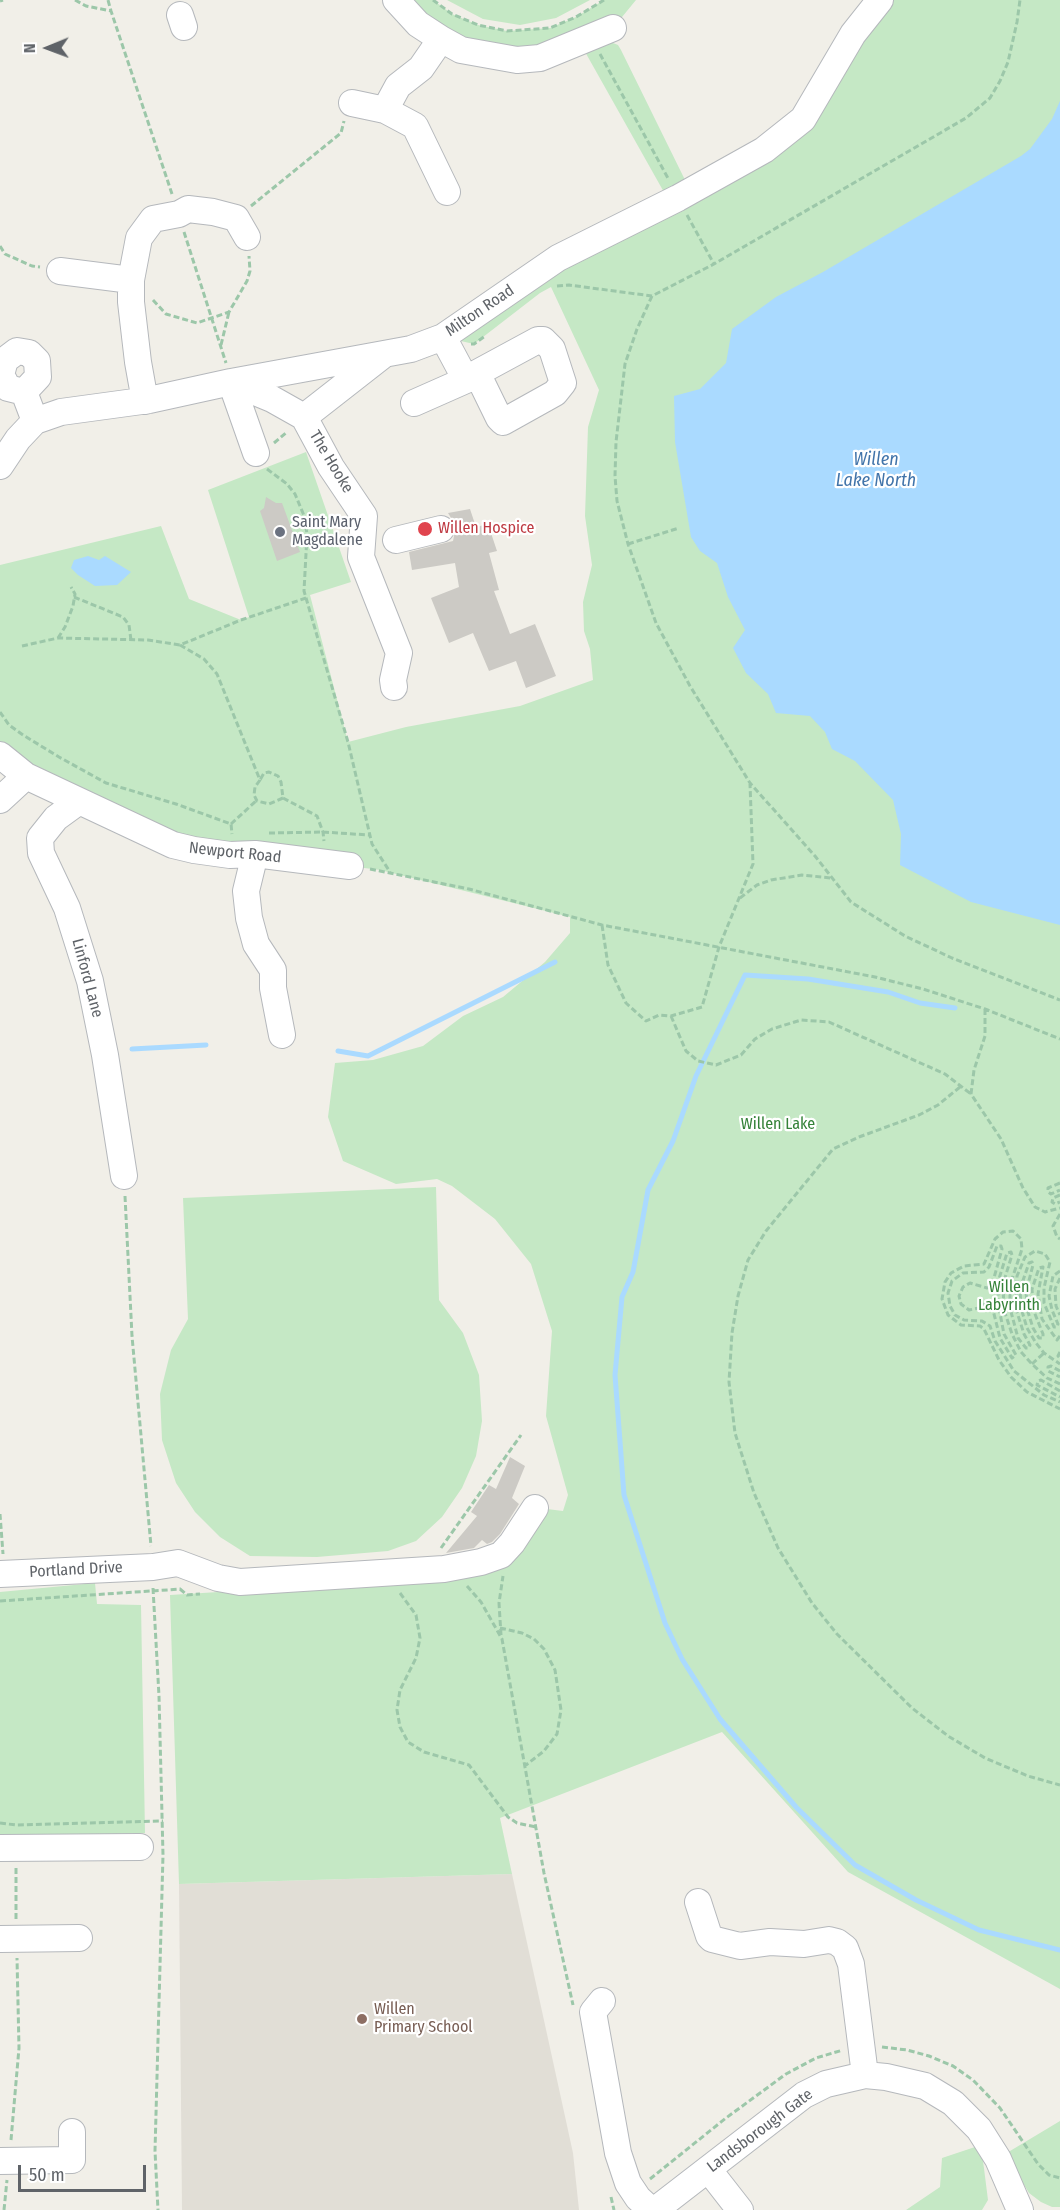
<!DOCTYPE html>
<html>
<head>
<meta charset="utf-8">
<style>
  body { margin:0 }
  #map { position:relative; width:1060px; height:2210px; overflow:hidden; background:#f1efe8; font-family:"Fira Sans Condensed",sans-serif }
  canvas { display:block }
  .north { position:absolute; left:18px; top:18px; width:60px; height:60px; -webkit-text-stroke:4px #fff; paint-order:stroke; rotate:269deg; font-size:16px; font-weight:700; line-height:24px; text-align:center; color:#5f6368 }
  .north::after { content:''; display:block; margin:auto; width:21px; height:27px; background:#5f6368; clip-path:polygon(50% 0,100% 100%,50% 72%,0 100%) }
  .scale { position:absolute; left:18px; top:2165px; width:128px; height:27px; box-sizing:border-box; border:3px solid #5f6368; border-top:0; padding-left:8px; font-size:18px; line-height:21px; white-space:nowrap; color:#5f6368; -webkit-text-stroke:4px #fff; paint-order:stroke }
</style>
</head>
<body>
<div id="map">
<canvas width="1060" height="2210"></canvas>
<div class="north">N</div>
<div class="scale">50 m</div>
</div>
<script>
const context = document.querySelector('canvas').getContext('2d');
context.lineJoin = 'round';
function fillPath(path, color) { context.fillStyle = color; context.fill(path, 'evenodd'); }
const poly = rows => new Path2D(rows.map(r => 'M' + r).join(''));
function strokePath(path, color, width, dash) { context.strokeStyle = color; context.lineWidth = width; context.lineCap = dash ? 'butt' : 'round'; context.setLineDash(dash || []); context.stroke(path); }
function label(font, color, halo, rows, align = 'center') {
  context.font = font + ' "Fira Sans Condensed",sans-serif'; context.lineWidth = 4.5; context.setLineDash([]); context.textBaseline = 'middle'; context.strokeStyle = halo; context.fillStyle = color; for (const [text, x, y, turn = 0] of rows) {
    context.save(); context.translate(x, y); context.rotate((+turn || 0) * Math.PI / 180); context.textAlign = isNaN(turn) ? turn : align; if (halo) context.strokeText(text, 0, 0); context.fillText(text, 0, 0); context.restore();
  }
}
fillPath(poly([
  [512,1874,573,2153,579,2210,182,2210,179,1884]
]), '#e1ded6');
fillPath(poly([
  [396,0,433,0,452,14,478,25,507,31,550,28,576,17,604,0,636,0,613,28,590,39,486,55],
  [447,0,590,0,556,18,520,25,483,19],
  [875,0,1060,0,1060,1989,848,1872,722,1732,500,1818,512,1874,179,1884,170,1595,413,1580,470,1570,547,1509,563,1511,568,1495,546,1416,552,1331,531,1264,495,1219,452,1186,437,1179,396,1184,343,1161,328,1117,335,1063,373,1060,423,1046,463,1016,503,997,545,962,570,933,570,917,380,870,255,854,194,850,0,755,0,565,161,526,189,599,241,620,249,617,208,490,306,452,351,582,310,595,348,742,406,727,520,706,593,680,590,649,584,631,583,602,592,565,585,516,588,427,599,390,551,287,540,293,474,344,443,337,803,119],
  [608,41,618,45,621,50,686,182,665,194,584,50],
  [436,1187,439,1300,463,1333,479,1375,482,1421,476,1456,462,1488,442,1517,416,1541,388,1551,317,1557,250,1556,220,1537,195,1512,176,1483,162,1440,160,1394,171,1350,188,1319,183,1198],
  [95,1583,97,1604,141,1605,145,1833,0,1838,0,1592],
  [1060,2121,1060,2207,1052,2207,1041,2202,1029,2193,1005,2154],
  [981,2145,988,2200,982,2210,906,2210,940,2187,942,2158]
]), '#c5e8c5');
fillPath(poly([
  [1060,101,1060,925,971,902,900,865,901,834,893,800,855,761,832,749,825,732,810,716,776,713,768,694,746,673,733,648,745,630,728,597,717,563,700,551,691,537,675,442,674,396,700,389,726,363,732,329,776,297,823,272,1021,156,1030,149,1052,119],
  [88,556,99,560,105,556,131,572,117,585,95,586,78,575,71,568,74,560]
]), '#aadaff');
strokePath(poly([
  [955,1008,920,1003,888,992,808,979,745,975,696,1076,673,1141,648,1190,633,1272,622,1297,615,1375,624,1495,665,1623,682,1659,720,1719,796,1807,855,1865,916,1900,979,1930,1060,1950],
  [132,1049,206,1045],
  [338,1051,368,1056,555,962]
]), '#aadaff', 5);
fillPath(poly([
  [266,497,276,503,282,503,300,552,277,561,260,511,264,508],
  [470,509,476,527,488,524,497,551,489,553,499,590,494,591,510,634,535,624,556,676,526,688,516,661,489,671,473,633,449,643,431,598,459,587,455,563,412,570,409,552,453,541,456,526,448,513],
  [510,1457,525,1466,512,1498,519,1504,500,1534,492,1542,487,1544,482,1540,474,1548,446,1553,477,1516,471,1512,489,1485,496,1489]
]), '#cccac5');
const minor = poly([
  [396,0,418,24,441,39,461,50,517,60,540,58,613,28],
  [180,15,184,27],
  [352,103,385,110,415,126,447,192],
  [385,110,398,86,421,68,441,39],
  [60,271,131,280],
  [466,380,477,373,538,340,543,340,552,349,563,383,555,393,503,422,499,418,477,373],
  [231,382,272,399,304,417,331,467,364,516,361,557,399,653,393,680,394,687],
  [231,382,256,453],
  [24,392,38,377,37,361,29,353,17,351,5,360,1,375,8,388,24,392,35,421],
  [145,401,138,362,131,302,131,280,139,238,153,219,179,214,188,209,213,212,236,218,247,237],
  [414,403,466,380,443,337],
  [304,417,382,356],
  [0,466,18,439,35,421,61,412,149,400,231,382,411,349,443,337,558,258,678,198,764,150,803,119,853,34,880,0],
  [396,540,441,529],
  [0,755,26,776,173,845,194,850,230,855,255,854,350,866],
  [0,800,26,776],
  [78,802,56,818,40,838,41,853,67,908,90,981,105,1055,124,1176],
  [255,854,246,891,249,918,256,944,273,970,273,988,282,1035],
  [0,1574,153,1567,178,1563,218,1578,240,1582,444,1569,481,1562,501,1555,512,1543,535,1508],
  [0,1848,140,1847],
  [698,1902,709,1936,712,1939,740,1946,770,1942,804,1944,829,1940,837,1942,845,1948,851,1964,865,2075],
  [0,1939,79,1938],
  [602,2001,593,2012,618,2153,628,2183,638,2198,651,2210],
  [0,2161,72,2160,72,2132],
  [708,2169,740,2210],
  [655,2210,804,2095,826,2084,865,2075,886,2077,925,2086,953,2103,979,2129,998,2159,1020,2210]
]);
strokePath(minor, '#b5b8bc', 28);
strokePath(poly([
  [75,0,86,6,111,11,172,194],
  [108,0,111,11],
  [433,0,452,14,478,25,507,31,550,28,576,17,604,0],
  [0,1,3,0],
  [600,54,669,180],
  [251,206,341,133,344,121],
  [687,215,714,264],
  [184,232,226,363],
  [0,246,5,254,32,266,40,267],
  [557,286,569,285,652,296,714,264,966,118,990,98,1000,81,1008,62,1017,22,1020,0],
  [652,296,637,329,625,364,616,442,615,476,617,501,628,544,656,623,690,686,750,783,815,856,851,902,905,936,952,958,1060,1000],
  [153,300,166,314,197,323,229,312,247,281,250,271,249,256],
  [471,344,474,344,485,336],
  [221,345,229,312],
  [274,443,287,432],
  [267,469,287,484,295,494,305,518,307,535,304,591,348,742,372,844,390,872],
  [628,544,679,528],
  [74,597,123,617,129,625,131,640],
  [58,638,65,627,73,606,75,594,71,587],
  [180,645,204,659,217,674,260,780,255,787,254,795,257,801,269,804,283,798,281,782,278,776,269,772,264,773,260,780],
  [22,646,58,638,148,640,180,645,241,620,306,598],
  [0,712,9,725,23,735,59,757,106,783,176,804,231,824,232,834],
  [283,798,317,816,323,832,324,841],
  [231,824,256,801],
  [269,833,323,832,369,835],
  [370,869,469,889,602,925,875,977,923,989,985,1009,1060,1039],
  [740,898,757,885,771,880,802,875,831,878],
  [602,925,608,965,626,1003,646,1021,659,1015,671,1016,702,1007,719,947,753,864,750,784],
  [985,1009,985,1036,974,1070,971,1094,1001,1139,1023,1188,1035,1207,1045,1212,1060,1208],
  [671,1016,686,1051,698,1061,716,1065,741,1055,755,1039,772,1029,801,1020,829,1022,945,1074,971,1094],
  [960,1087,938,1105,919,1115,859,1137,833,1149,766,1231,748,1260,738,1296,732,1333,729,1382,735,1433,754,1493,778,1548,812,1603,837,1634,912,1708,948,1736,985,1758,1028,1776,1060,1785],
  [1060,1183,1048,1188,1048,1192,1051,1194,1060,1190],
  [1060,1195,1053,1198,1052,1202,1055,1204,1060,1202],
  [125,1196,132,1336,151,1546],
  [1060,1214,1053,1226,1057,1237,1060,1239],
  [1060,1271,1053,1276,1049,1296,1052,1310,1058,1324,1057,1327,1054,1327,1044,1303,1044,1288,1050,1262,1045,1254,1035,1251,1025,1257,1017,1276,1016,1309,1024,1334,1030,1345,1029,1348,1026,1348,1018,1338,1010,1308,1010,1285,1022,1249,1021,1239,1013,1231,1003,1232,995,1239,984,1264,964,1266,951,1273,945,1282,942,1299,948,1315,961,1325,980,1326,984,1329,999,1360,1011,1377,1027,1392,1060,1409],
  [1060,1278,1055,1289,1056,1306,1060,1315],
  [1060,1336,1057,1340,1042,1319,1038,1294,1043,1267,1039,1268,1032,1289,1033,1309,1043,1334,1043,1338,1039,1338,1033,1328,1028,1312,1026,1292,1033,1265,1032,1262,1029,1263,1020,1289,1021,1308,1027,1328,1036,1343,1044,1353,1060,1364],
  [1060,1352,1058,1356,1060,1358],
  [1032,1364,1044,1353],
  [1060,1371,1051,1366,1048,1367,1048,1371,1060,1377],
  [1060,1384,1047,1378,1032,1364,1021,1352,1012,1334,1004,1310,1003,1284,1012,1255,1011,1252,1007,1253,998,1282,998,1303,1004,1334,1016,1355,1012,1358,1000,1338,992,1306,986,1303,979,1308,969,1310,961,1304,959,1296,963,1287,970,1283,987,1288,992,1285,1002,1249,1001,1246,997,1246,989,1267,984,1272,963,1273,952,1281,948,1293,950,1306,955,1315,964,1320,982,1321,990,1326,995,1341,1014,1371,1044,1395,1060,1402],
  [1060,1391,1041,1380,1038,1381,1037,1385,1060,1397],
  [0,1514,3,1554],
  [441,1548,521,1435],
  [467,1586,481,1602,502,1639,544,1873,573,2005],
  [153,1588,159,1696,163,1855,155,2151,158,2210],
  [180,1589,187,1595,200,1594],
  [400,1593,416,1615,420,1638,416,1658,400,1690,397,1710,400,1727,408,1742,424,1752,469,1765,508,1817,517,1823,536,1827],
  [0,1601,181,1589],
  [500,1628,522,1633,534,1639,544,1649,555,1670,561,1710,557,1734,544,1751,526,1765],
  [501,1635,499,1603,503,1576],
  [0,1823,16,1825,163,1821],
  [16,1868,16,1919],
  [882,2047,907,2050,929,2056,953,2066,973,2080,1000,2108,1038,2164,1049,2175,1060,2178],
  [11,2140,19,2048,17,1958],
  [650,2179,726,2118,786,2074,816,2058,843,2050],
  [611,2197,614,2210],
  [4,2210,7,2180]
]), '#9cc7a9', 3, [6, 3]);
strokePath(minor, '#fff', 26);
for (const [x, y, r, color] of [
  [425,529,8,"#e0444e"],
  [280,532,6,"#6b7280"],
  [362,2019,6,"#8d6e63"]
]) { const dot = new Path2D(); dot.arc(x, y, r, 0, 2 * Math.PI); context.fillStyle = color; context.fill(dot); strokePath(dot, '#fff', 2); }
label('16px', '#5f6368', '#fff', [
  ["Milton Road",480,311,-34],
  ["The Hooke",331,462,59],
  ["Newport Road",235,853,6],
  ["Linford Lane",87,978,75],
  ["Portland Drive",76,1570,-3],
  ["Landsborough Gate",760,2131,-37]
]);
label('16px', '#5b616d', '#fff', [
  ["Saint Mary",292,523],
  ["Magdalene",292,541]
], 'left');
label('16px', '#be3a42', '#fff', [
  ["Willen Hospice",438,529]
], 'left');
label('16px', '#348238', '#fff', [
  ["Willen Lake",778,1125],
  ["Willen",1009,1288],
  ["Labyrinth",1009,1306]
]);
label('16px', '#785e54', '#fff', [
  ["Willen",374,2010],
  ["Primary School",374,2028]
], 'left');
label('italic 18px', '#4174aa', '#fff', [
  ["Willen",876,460],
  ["Lake North",876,481]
]);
</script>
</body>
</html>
